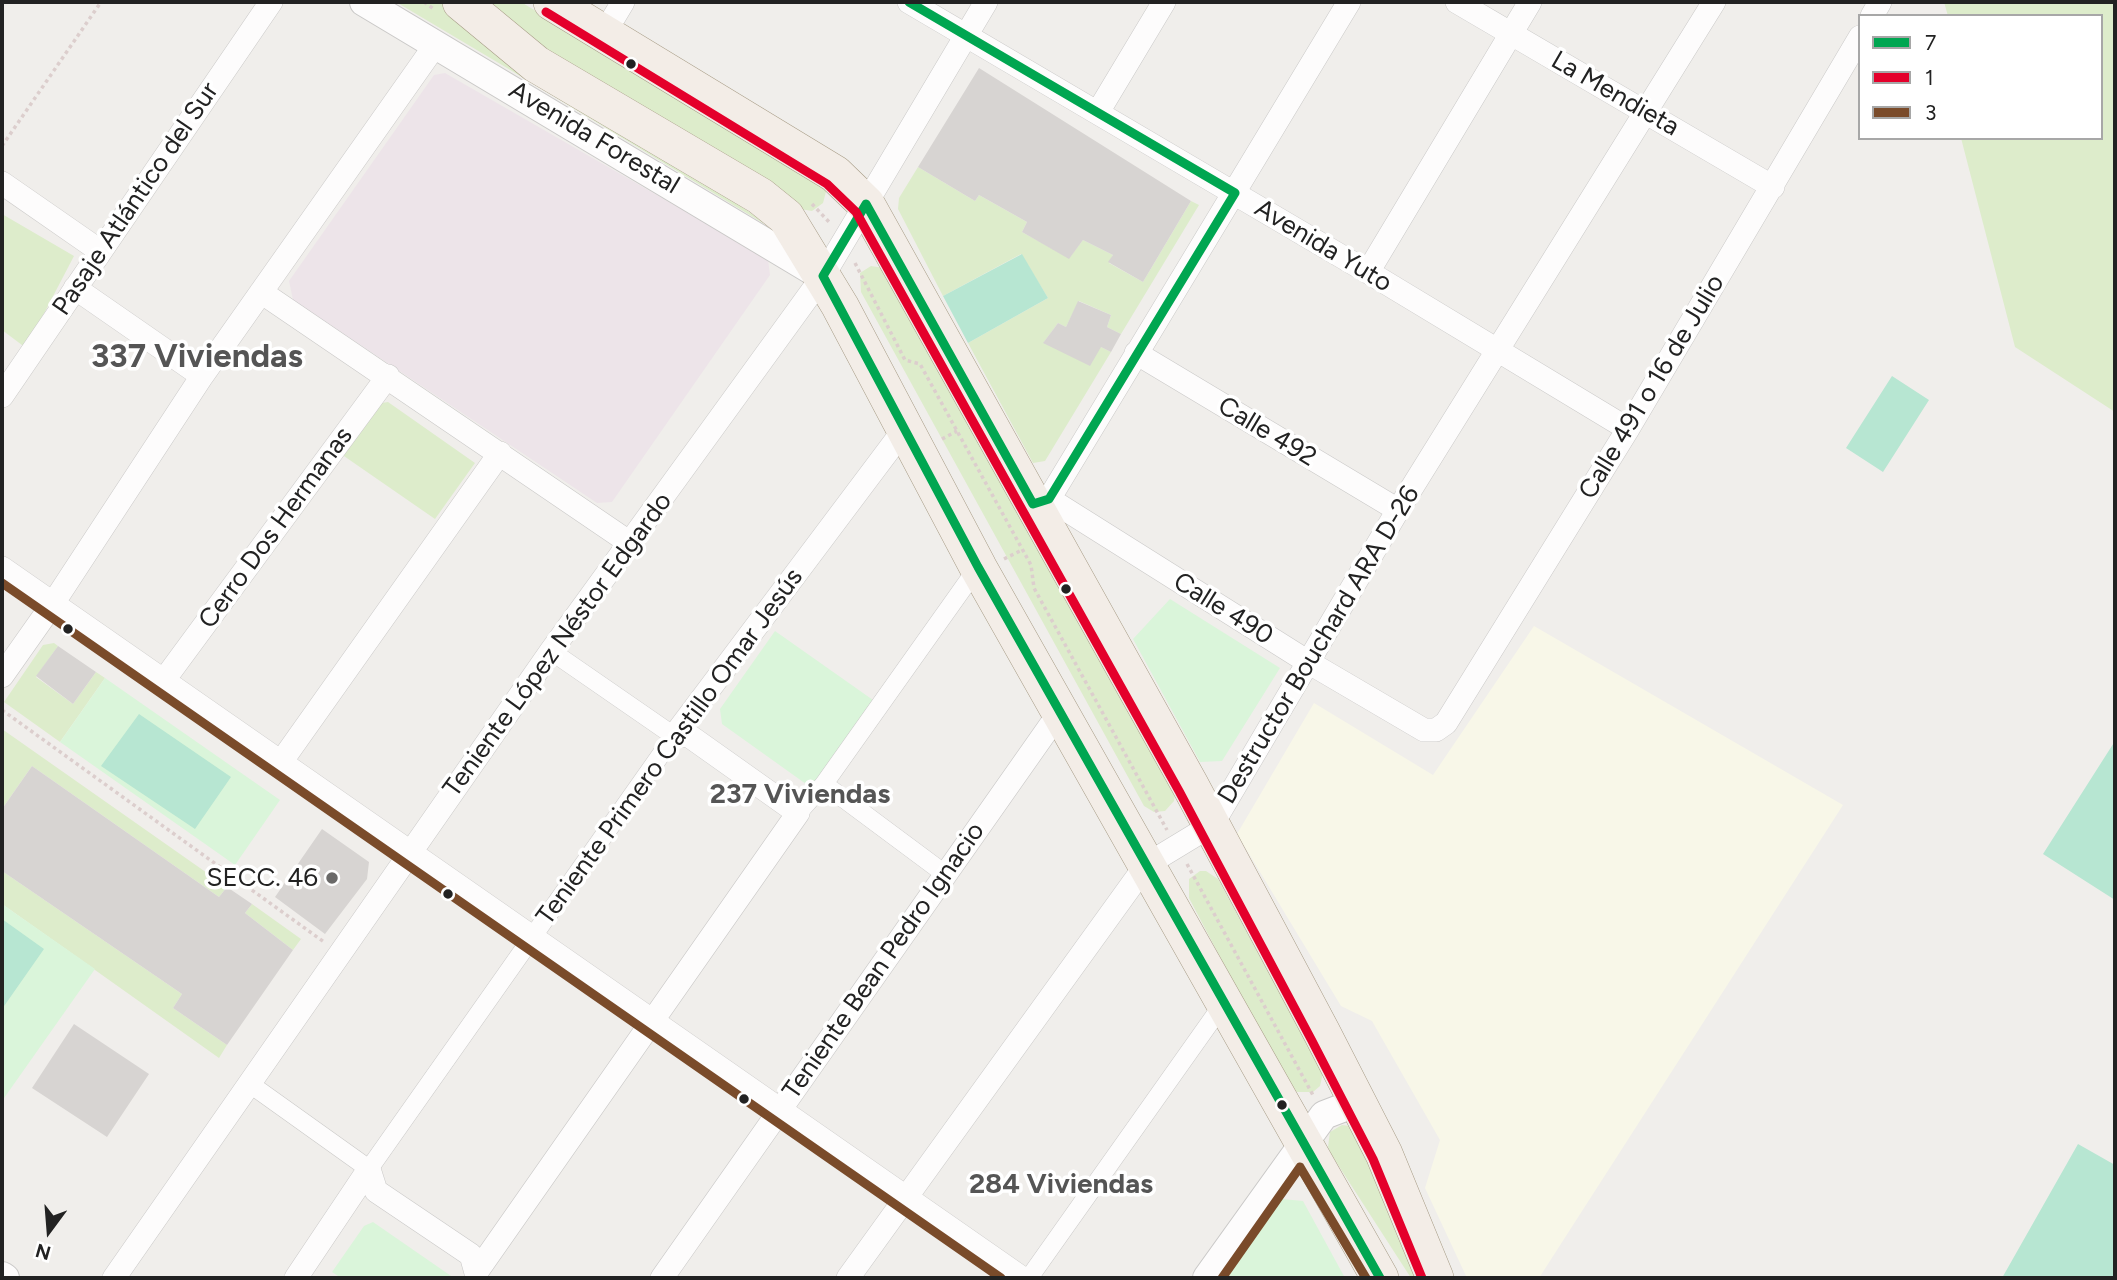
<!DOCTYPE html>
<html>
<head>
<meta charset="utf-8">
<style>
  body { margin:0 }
  #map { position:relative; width:2117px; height:1280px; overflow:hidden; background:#f0eeeb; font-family:Figtree,sans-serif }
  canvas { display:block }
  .frame { position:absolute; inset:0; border:4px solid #222; pointer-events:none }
  .legend { position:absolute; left:1858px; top:14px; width:245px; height:126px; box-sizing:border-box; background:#fff; border:2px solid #a7a7a7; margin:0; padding:9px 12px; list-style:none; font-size:21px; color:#222 }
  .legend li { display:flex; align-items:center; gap:14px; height:35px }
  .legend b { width:35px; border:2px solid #a7a7a7 }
  .north { position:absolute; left:14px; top:1196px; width:70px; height:70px; -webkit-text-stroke:5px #fff; paint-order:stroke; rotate:196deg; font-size:19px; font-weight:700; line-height:28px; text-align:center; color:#222 }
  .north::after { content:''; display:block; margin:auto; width:24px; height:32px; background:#222; clip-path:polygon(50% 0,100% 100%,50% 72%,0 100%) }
</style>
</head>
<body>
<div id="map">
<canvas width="2117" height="1280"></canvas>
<div class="frame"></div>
<ul class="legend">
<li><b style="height:9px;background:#00a651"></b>7</li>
<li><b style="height:9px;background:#e4002b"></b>1</li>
<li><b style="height:9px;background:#7a4b2a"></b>3</li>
</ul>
<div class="north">N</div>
</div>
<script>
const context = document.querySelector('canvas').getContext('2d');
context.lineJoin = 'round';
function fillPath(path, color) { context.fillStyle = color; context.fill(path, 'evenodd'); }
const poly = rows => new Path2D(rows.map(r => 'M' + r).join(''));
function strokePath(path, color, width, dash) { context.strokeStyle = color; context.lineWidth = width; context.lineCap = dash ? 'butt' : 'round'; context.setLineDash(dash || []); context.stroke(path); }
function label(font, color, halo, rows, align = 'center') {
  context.font = font + ' Figtree,sans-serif'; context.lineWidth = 7; context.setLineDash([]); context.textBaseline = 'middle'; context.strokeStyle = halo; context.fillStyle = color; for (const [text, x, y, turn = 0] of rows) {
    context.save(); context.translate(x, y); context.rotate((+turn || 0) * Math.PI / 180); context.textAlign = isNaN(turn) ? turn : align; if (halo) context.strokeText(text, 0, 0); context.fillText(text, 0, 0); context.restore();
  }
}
fillPath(poly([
  [445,73,768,259,770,275,612,502,597,503,293,300,289,281,434,75]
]), '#ede4e9');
fillPath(poly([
  [1534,626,1843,805,1539,1278,1467,1278,1425,1188,1440,1140,1372,1021,1341,1006,1237,834,1314,703,1433,775]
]), '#f8f7e8');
fillPath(poly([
  [396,2,447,2,781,234,502,65],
  [484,2,521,2,827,188,823,203,812,211,800,209,548,58],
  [1944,2,2115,2,2115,412,2015,347,1961,138,2101,138,2101,16,1948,16],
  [918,167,975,201,979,195,1027,222,1022,232,1069,258,1083,240,1113,255,1109,263,1143,282,1191,201,1199,205,1121,334,1107,327,1111,315,1079,301,1066,327,1058,323,1044,342,1101,347,1111,352,1045,461,1033,463,968,343,1048,298,1021,254,943,296,898,209,899,198],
  [2,214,74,256,26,348,2,330],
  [871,266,884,268,1175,794,1174,801,1165,811,1154,812,1144,806,861,292,860,273],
  [388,402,475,463,435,519,341,454,376,404],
  [54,643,58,646,36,677,73,704,96,672,105,678,60,742,4,702,43,645],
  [2,729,227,887,219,897,32,766,2,809],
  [2,871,182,994,173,1008,227,1045,219,1058,2,904],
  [1200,871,1206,871,1218,879,1323,1073,1320,1086,1313,1092,1297,1092,1281,1073,1189,898,1189,879],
  [252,904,301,939,293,950,245,913],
  [1342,1125,1357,1127,1421,1278,1411,1278,1331,1154,1328,1147,1330,1132]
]), '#ddeccb');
fillPath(poly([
  [1170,599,1280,668,1222,761,1200,762,1133,639],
  [775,631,873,700,813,789,722,724,720,709],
  [105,678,280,800,235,865,60,742],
  [2,904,95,969,2,1101],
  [1282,1199,1303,1201,1345,1278,1225,1278],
  [373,1222,454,1278,341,1278,332,1272,364,1226]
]), '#daf5da');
fillPath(poly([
  [1022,254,1048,298,968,343,943,296],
  [1892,376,1929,400,1883,472,1846,448],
  [139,714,231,777,195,829,101,766],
  [2115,741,2115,900,2043,854],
  [2,919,44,949,2,1009],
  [2078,1144,2115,1165,2115,1278,2002,1278]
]), '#b7e6d2');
fillPath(poly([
  [979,68,1191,201,1143,282,1108,262,1113,255,1083,240,1069,259,1022,232,1027,222,979,195,975,201,918,167],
  [1078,301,1111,315,1107,327,1121,334,1111,352,1101,347,1090,366,1043,343,1058,323,1066,327],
  [58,646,96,672,73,704,36,676],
  [32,766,219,897,227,887,252,904,245,913,293,950,227,1045,173,1008,182,994,2,871,2,809],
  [322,829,369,862,367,879,325,934,275,897],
  [74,1024,149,1074,107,1137,32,1088]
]), '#d7d4d2');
const pedestrian = poly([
  [824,784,945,874],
  [798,813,824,784,978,567],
  [250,1084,369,1169,674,736,551,651],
  [1029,1278,1223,1004]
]);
const minor = poly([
  [909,2,1368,272,1628,429],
  [1457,2,1773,187],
  [1872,16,1880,2],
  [605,32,623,2],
  [1098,112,1164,2],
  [2,183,100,251],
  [1368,272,1530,2],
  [75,288,202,376],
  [261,292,630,543],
  [1136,353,1398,510],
  [2,396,271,2],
  [1049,499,1308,662,1424,730,1436,730,1446,723,1628,429,1860,37],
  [1035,504,1049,499,1349,2],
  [2,568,1022,1278],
  [2,676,52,605,202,376,436,44],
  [164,680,388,376],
  [674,736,906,427],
  [281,762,500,453],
  [369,1169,376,1191,471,1255,476,1273],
  [476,1273,798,813,688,735,674,736],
  [114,1278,551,651,823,276,986,2],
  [296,1278,369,1169],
  [662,1278,1059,713],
  [848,1278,1146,865,1212,825,1398,510,1714,2]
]);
const tertiary = poly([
  [364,2,818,274],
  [2,1276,5,1278],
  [1207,1278,1324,1115,1358,1102]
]);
const primary = poly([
  [461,2,536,64,760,196,786,217,840,306,978,567,1380,1278],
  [552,2,835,174,866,204,1190,785,1322,1033,1384,1154,1435,1278]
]);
strokePath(pedestrian, '#c9c8c7', 19);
strokePath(minor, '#c9c8c7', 24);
strokePath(tertiary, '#c9c8c7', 30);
strokePath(primary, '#a79c86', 38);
strokePath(poly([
  [424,2,435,10],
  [2,146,101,2],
  [812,204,831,224],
  [855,263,905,360,920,364,1031,565,1034,588,1167,830],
  [942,439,957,431],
  [1004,559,1022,550],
  [2,710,324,942],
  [1187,864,1314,1097]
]), '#dccecd', 3.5, [3.5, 3.5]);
strokePath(pedestrian, '#fdfcfc', 18);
strokePath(minor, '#fdfcfc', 23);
strokePath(tertiary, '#fdfcfc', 28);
strokePath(primary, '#f3ede7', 37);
strokePath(poly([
  [909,2,1235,193,1049,499,1033,504,866,204,823,276,978,567,1380,1278]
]), '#00a651', 9);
strokePath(poly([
  [546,12,827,184,856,212,1179,791,1311,1039,1373,1159,1422,1278]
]), '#e4002b', 9);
strokePath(poly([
  [2,583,1001,1278],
  [1222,1278,1300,1167,1366,1278]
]), '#7a4b2a', 9);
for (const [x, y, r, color] of [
  [631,64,6,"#222"],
  [1066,589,6,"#222"],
  [68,629,6,"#222"],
  [332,878,7,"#6a6968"],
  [448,894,6,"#222"],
  [744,1099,6,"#222"],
  [1282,1105,6,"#222"]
]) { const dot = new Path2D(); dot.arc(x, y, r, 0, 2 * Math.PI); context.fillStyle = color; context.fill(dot); strokePath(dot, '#fff', 2.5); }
label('26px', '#222', '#fff', [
  ["La Mendieta",1615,94,30],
  ["Avenida Forestal",594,138,31],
  ["Pasaje Atlántico del Sur",136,199,-56],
  ["Avenida Yuto",1323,246,31],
  ["Calle 491 o 16 de Julio",1652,387,-59],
  ["Calle 492",1267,432,31],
  ["Cerro Dos Hermanas",276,528,-54],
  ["Calle 490",1223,609,32],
  ["Teniente López Néstor Edgardo",558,645,-54],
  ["Destructor Bouchard ARA D-26",1319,645,-59],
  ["Teniente Primero Castillo Omar Jesús",670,747,-54],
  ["Teniente Bean Pedro Ignacio",884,961,-55]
]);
label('26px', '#222', '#fff', [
  ["SECC. 46",318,878]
], 'right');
label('bold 28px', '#555', '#fff', [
  ["237 Viviendas",800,795],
  ["284 Viviendas",1061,1185]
]);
label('bold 33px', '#555', '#fff', [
  ["337 Viviendas",197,357]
]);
</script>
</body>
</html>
